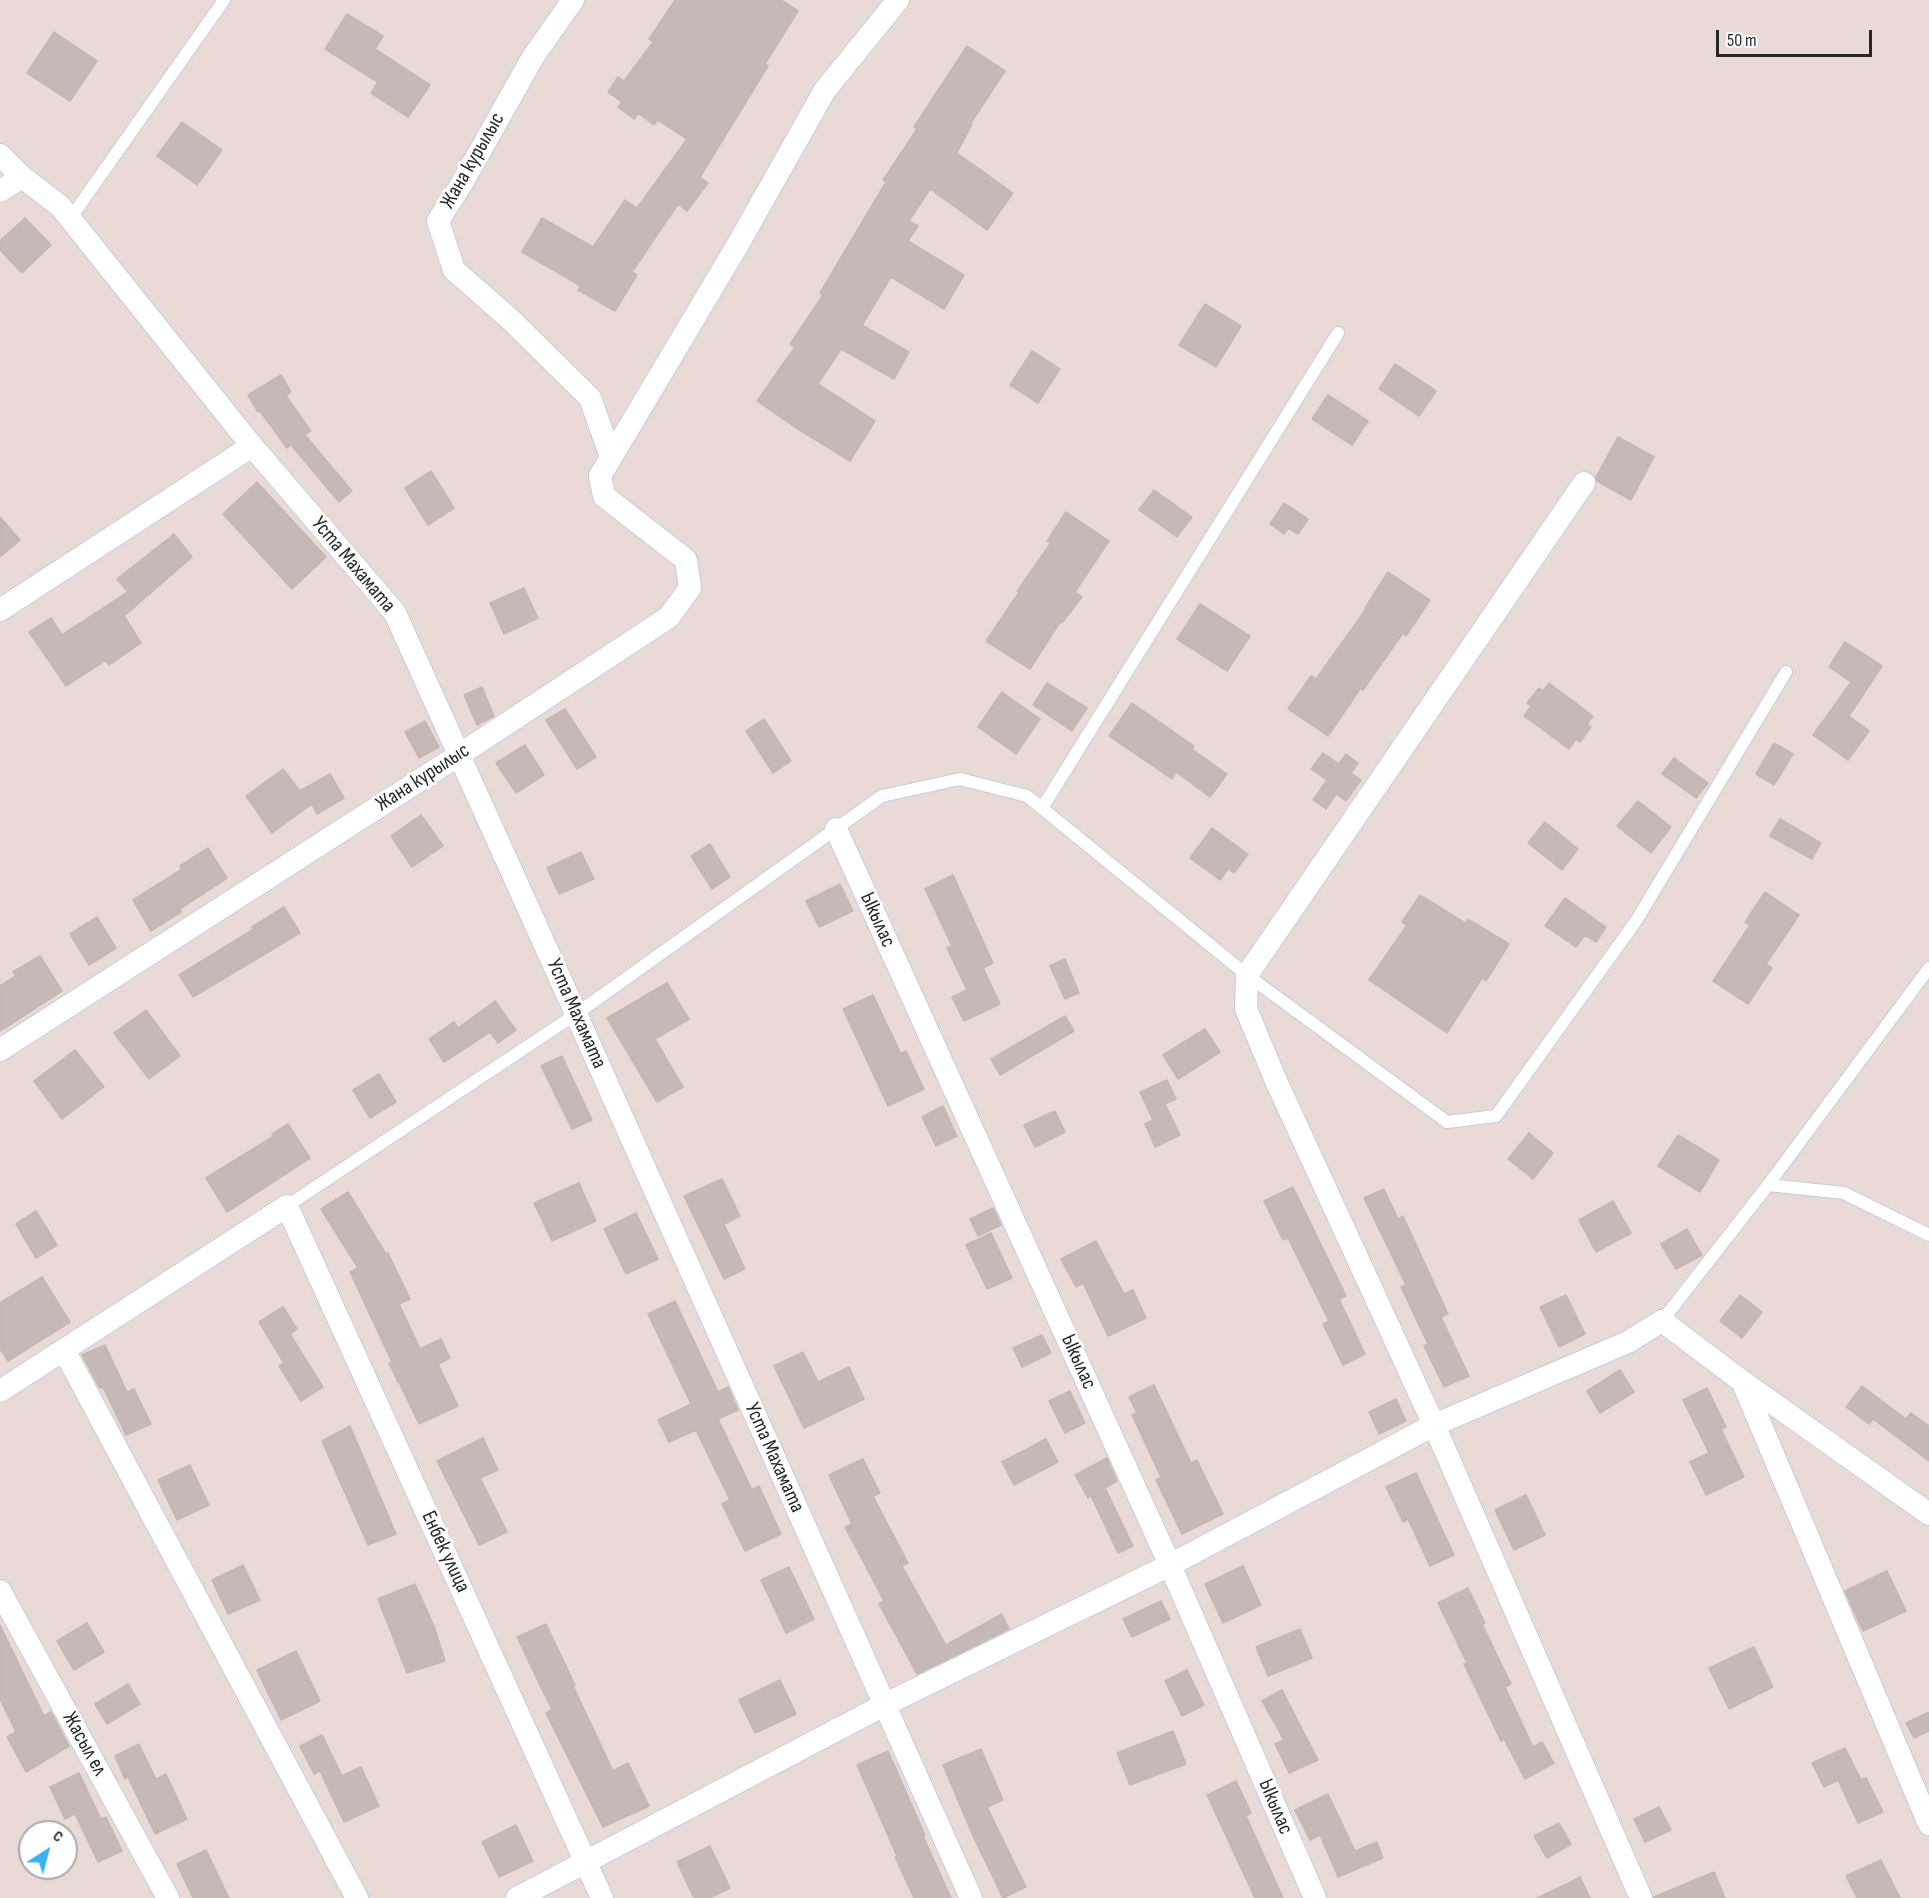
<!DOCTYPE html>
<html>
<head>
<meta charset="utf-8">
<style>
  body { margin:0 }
  #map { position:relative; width:1929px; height:1898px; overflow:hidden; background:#e9dad8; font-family:"Sofia Sans Condensed",sans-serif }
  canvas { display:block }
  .north { position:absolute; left:18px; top:1820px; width:60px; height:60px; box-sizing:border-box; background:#fff; border:2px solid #a9a9a9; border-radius:50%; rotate:36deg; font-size:16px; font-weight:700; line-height:24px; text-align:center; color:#272727 }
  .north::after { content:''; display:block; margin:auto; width:21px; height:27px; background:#39b2f5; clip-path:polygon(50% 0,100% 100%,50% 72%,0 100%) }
  .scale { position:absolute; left:1716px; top:30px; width:156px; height:27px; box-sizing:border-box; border:3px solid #272727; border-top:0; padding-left:8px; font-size:18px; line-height:21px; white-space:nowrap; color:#272727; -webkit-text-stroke:4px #fff; paint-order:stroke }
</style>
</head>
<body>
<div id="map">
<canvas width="1929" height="1898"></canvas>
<div class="north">С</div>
<div class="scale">50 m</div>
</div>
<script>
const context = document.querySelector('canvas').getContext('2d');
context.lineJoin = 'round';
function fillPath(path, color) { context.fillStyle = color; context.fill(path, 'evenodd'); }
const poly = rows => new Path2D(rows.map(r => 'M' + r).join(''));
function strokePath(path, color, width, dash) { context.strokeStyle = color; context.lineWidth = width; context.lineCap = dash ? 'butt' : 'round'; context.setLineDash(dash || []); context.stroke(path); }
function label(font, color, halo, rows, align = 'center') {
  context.font = font + ' "Sofia Sans Condensed",sans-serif'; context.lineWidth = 6; context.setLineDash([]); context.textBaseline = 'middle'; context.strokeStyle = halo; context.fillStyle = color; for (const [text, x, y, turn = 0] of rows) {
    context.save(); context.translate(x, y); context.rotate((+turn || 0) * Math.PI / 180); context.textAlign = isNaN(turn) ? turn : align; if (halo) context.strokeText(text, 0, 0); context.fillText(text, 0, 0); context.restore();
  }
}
const building = poly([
  [675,0,781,0,798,11,765,64,768,66,700,177,708,183,687,211,678,204,632,272,637,275,615,311,578,290,581,286,522,252,542,218,593,247,625,200,637,208,687,139,658,120,654,125,638,113,634,119,618,107,622,102,608,92,618,77,624,81,653,42,649,39,675,0],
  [347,14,383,36,375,49,430,85,408,117,371,93,378,82,325,49,347,14],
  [54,32,97,61,70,101,27,73,54,32],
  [967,46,1005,71,971,123,972,124,957,153,1013,193,987,230,930,189,909,221,918,226,908,241,964,275,944,309,891,277,862,325,909,352,894,379,841,349,818,384,875,421,850,461,798,429,757,401,795,347,790,344,823,295,820,293,886,182,883,180,917,129,914,127,967,46],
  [182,122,222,150,197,185,157,156,182,122],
  [25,218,51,245,22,273,0,250,0,241,25,218],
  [1205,304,1241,326,1216,367,1179,345,1205,304],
  [1032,351,1060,369,1038,403,1010,385,1032,351],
  [1395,364,1436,391,1419,416,1379,389,1395,364],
  [281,375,291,392,286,396,311,431,305,435,352,491,339,502,291,445,287,448,260,411,258,412,248,395,281,375],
  [1328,395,1368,421,1352,445,1312,419,1328,395],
  [1618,437,1654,457,1631,500,1597,481,1596,477,1618,437],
  [431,471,454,508,428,525,405,488,431,471],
  [257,482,326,557,292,589,223,514,257,482],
  [1154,490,1192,517,1177,537,1139,510,1154,490],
  [1284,503,1308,519,1298,534,1288,528,1284,534,1270,524,1284,503],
  [1066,512,1109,541,1075,592,1082,597,1062,623,1060,622,1030,669,986,641,1019,592,1017,591,1051,543,1047,541,1066,512],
  [0,517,20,540,0,557,0,517],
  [174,534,192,557,124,616,141,643,109,665,106,660,66,686,29,632,51,618,62,635,128,592,117,579,174,534],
  [1388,572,1430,600,1406,636,1403,633,1363,690,1360,689,1328,736,1288,709,1311,676,1316,679,1366,609,1365,608,1388,572],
  [524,588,538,618,504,634,490,603,524,588],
  [1200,604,1250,636,1227,671,1177,639,1200,604],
  [1845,642,1882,666,1849,716,1869,731,1848,760,1813,735,1851,682,1829,667,1845,642],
  [1047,683,1087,708,1072,731,1033,705,1047,683],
  [1549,683,1593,716,1587,724,1591,727,1580,742,1576,739,1569,749,1524,716,1531,706,1527,703,1539,688,1543,691,1549,683],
  [482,687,494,716,477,725,464,695,482,687],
  [1002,692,1040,719,1016,754,978,727,1002,692],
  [1132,703,1194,746,1192,749,1227,774,1210,797,1176,772,1172,779,1109,736,1132,703],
  [565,709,596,757,577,769,546,720,565,709],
  [764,719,791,761,773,773,746,731,764,719],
  [425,721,439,747,419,758,405,732,425,721],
  [1774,743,1793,754,1774,785,1756,774,1774,743],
  [525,745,544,775,516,793,496,763,525,745],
  [1323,753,1339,764,1346,754,1358,763,1351,773,1361,780,1346,801,1336,794,1326,809,1313,800,1327,780,1311,769,1323,753],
  [1674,758,1708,783,1696,798,1662,774,1674,758],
  [283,769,300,791,330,774,344,798,317,814,312,804,272,833,246,796,283,769],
  [1638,801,1671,827,1651,853,1617,826,1638,801],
  [421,815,443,846,412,867,391,836,421,815],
  [1780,819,1821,843,1812,859,1770,836,1780,819],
  [1545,822,1578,849,1562,870,1528,843,1545,822],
  [1212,828,1248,854,1234,873,1228,869,1220,880,1190,858,1212,828],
  [710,844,730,877,712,889,691,856,710,844],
  [208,848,227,878,180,909,181,912,151,931,133,900,182,869,180,866,208,848],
  [581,852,594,879,559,894,547,868,581,852],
  [953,875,993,963,983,968,1000,1004,964,1021,952,997,967,990,947,948,952,946,925,889,953,875],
  [840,884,853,911,819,927,806,901,840,884],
  [1765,892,1799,915,1766,964,1772,968,1748,1004,1713,981,1750,925,1745,922,1765,892],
  [1420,895,1465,923,1468,919,1509,944,1486,981,1482,978,1447,1033,1369,980,1407,925,1402,922,1420,895],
  [1565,898,1606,927,1596,942,1585,935,1576,947,1545,926,1565,898],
  [284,907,300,933,193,997,179,975,254,929,252,927,284,907],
  [97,917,116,948,89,965,70,934,97,917],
  [40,956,62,991,0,1031,0,986,16,976,13,972,40,956],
  [1065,959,1079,993,1065,999,1050,966,1065,959],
  [667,983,689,1019,655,1039,683,1087,657,1102,607,1018,667,983],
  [873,995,901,1054,906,1051,924,1089,888,1106,843,1009,873,995],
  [495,1001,516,1030,498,1043,490,1032,444,1062,429,1039,454,1022,458,1028,495,1001],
  [146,1010,180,1056,149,1079,114,1033,146,1010],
  [1065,1016,1074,1031,1000,1075,991,1059,1065,1016],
  [1205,1029,1220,1052,1178,1079,1163,1055,1205,1029],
  [75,1050,104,1087,62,1119,34,1081,75,1050],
  [562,1056,592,1120,572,1129,541,1066,562,1056],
  [379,1074,396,1102,370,1118,353,1090,379,1074],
  [1167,1080,1176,1099,1165,1104,1180,1135,1155,1147,1145,1124,1153,1120,1140,1092,1167,1080],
  [943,1106,957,1136,936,1146,922,1117,943,1106],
  [1055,1111,1065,1132,1035,1147,1024,1125,1055,1111],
  [288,1124,310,1158,227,1212,206,1178,274,1136,272,1134,288,1124],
  [1529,1133,1553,1153,1533,1179,1508,1159,1529,1133],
  [1678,1135,1719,1160,1700,1192,1658,1166,1678,1135],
  [722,1179,740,1216,724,1224,745,1269,724,1279,684,1196,722,1179],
  [579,1183,596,1221,552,1241,534,1203,579,1183],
  [1293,1187,1346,1296,1339,1299,1365,1354,1343,1365,1323,1324,1329,1321,1288,1238,1283,1240,1264,1201,1293,1187],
  [1384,1189,1398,1219,1403,1216,1448,1314,1441,1317,1469,1376,1444,1387,1424,1346,1428,1344,1401,1287,1406,1285,1364,1198,1384,1189],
  [348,1192,386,1254,388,1253,410,1299,399,1304,420,1349,441,1339,450,1358,438,1364,458,1406,419,1424,399,1382,398,1382,389,1363,392,1362,350,1272,358,1268,321,1209,348,1192],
  [1613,1201,1631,1233,1596,1252,1579,1220,1613,1201],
  [993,1208,1001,1225,978,1236,970,1219,993,1208],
  [36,1211,57,1245,36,1258,16,1224,36,1211],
  [636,1213,658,1259,626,1274,604,1229,636,1213],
  [1687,1229,1702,1255,1676,1269,1661,1244,1687,1229],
  [991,1233,1012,1278,987,1289,966,1245,991,1233],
  [1096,1241,1124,1294,1133,1290,1146,1318,1108,1336,1083,1283,1076,1287,1061,1259,1096,1241],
  [42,1277,70,1322,8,1361,0,1349,0,1303,42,1277],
  [1566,1295,1585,1334,1559,1347,1540,1307,1566,1295],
  [1740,1295,1762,1312,1742,1338,1720,1321,1740,1295],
  [675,1301,718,1392,728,1387,738,1410,718,1419,752,1490,759,1486,781,1534,745,1551,722,1504,730,1500,696,1430,669,1442,658,1420,691,1404,648,1314,675,1301],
  [283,1307,297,1329,290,1334,323,1387,301,1401,279,1366,284,1363,259,1322,283,1307],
  [1042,1335,1051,1353,1022,1367,1013,1348,1042,1335],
  [105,1345,127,1392,134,1389,151,1424,126,1435,103,1387,100,1388,82,1355,105,1345],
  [803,1352,818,1382,849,1367,864,1399,804,1428,774,1366,803,1352],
  [1620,1370,1634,1392,1600,1413,1587,1391,1620,1370],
  [1154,1385,1191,1463,1197,1460,1223,1514,1182,1534,1156,1480,1161,1477,1132,1415,1137,1413,1129,1397,1154,1385],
  [1862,1386,1906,1419,1911,1413,1929,1426,1929,1461,1873,1419,1869,1424,1846,1407,1862,1386],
  [1707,1388,1726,1427,1721,1429,1744,1477,1706,1495,1690,1462,1709,1453,1683,1400,1707,1388],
  [1070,1391,1085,1423,1065,1433,1049,1401,1070,1391],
  [1396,1399,1406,1421,1379,1434,1369,1412,1396,1399],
  [350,1426,396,1534,368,1545,322,1441,350,1426],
  [483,1438,498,1470,480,1478,507,1532,479,1545,437,1461,483,1438],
  [1046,1439,1058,1462,1014,1485,1002,1462,1046,1439],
  [1107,1458,1117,1481,1105,1488,1133,1546,1118,1553,1091,1496,1088,1498,1075,1475,1107,1458],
  [863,1459,880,1493,873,1496,908,1563,902,1566,946,1645,1002,1614,1009,1629,917,1674,879,1604,884,1601,845,1527,852,1524,829,1475,863,1459],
  [190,1465,209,1505,177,1520,158,1480,190,1465],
  [1416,1473,1454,1555,1430,1566,1408,1519,1403,1522,1386,1487,1416,1473],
  [1526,1495,1545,1535,1514,1550,1495,1510,1526,1495],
  [243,1565,260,1600,228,1614,212,1580,243,1565],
  [1243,1566,1261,1605,1223,1623,1205,1584,1243,1566],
  [789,1567,814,1619,786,1633,761,1580,789,1567],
  [1887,1571,1906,1611,1863,1631,1845,1591,1887,1571],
  [415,1584,434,1626,445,1661,407,1673,378,1599,415,1584],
  [1468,1588,1485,1623,1482,1624,1511,1684,1505,1687,1533,1747,1542,1742,1554,1763,1525,1779,1504,1739,1501,1741,1464,1664,1467,1663,1438,1603,1468,1588],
  [1161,1601,1170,1619,1132,1637,1123,1619,1161,1601],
  [87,1623,104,1652,74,1670,57,1641,87,1623],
  [546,1624,575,1685,573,1686,613,1771,628,1763,649,1806,603,1827,546,1713,552,1710,517,1637,546,1624],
  [0,1625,44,1716,51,1712,69,1746,26,1772,7,1737,16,1732,0,1699,0,1625],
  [1300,1629,1312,1658,1268,1676,1256,1647,1300,1629],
  [1754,1647,1773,1687,1729,1709,1709,1668,1754,1647],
  [296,1651,320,1701,281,1720,257,1670,296,1651],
  [1187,1670,1204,1705,1182,1716,1165,1681,1187,1670],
  [780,1680,796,1714,755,1733,739,1700,780,1680],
  [128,1684,140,1704,107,1724,95,1704,128,1684],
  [1282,1690,1318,1760,1289,1773,1275,1744,1284,1740,1262,1701,1282,1690],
  [1929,1712,1929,1731,1914,1738,1906,1723,1929,1712],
  [1173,1731,1186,1764,1130,1785,1117,1753,1173,1731],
  [322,1735,342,1776,361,1767,379,1806,344,1822,320,1771,314,1774,300,1746,322,1735],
  [139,1744,156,1779,166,1774,187,1819,155,1834,128,1777,125,1779,115,1756,139,1744],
  [1845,1748,1861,1780,1866,1778,1883,1812,1858,1823,1838,1780,1824,1787,1812,1763,1845,1748],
  [981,1749,1003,1800,987,1807,1026,1887,1003,1898,974,1838,943,1765,981,1749],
  [888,1751,925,1835,923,1836,951,1898,914,1898,895,1857,897,1856,857,1765,888,1751],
  [79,1773,101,1819,106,1817,122,1851,98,1862,75,1814,65,1819,50,1787,79,1773],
  [1236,1781,1251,1813,1246,1816,1283,1898,1255,1898,1207,1795,1236,1781],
  [1328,1794,1355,1851,1377,1842,1383,1858,1338,1877,1320,1835,1310,1840,1295,1810,1328,1794],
  [1659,1807,1671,1830,1645,1842,1634,1819,1659,1807],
  [1559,1823,1571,1844,1547,1858,1534,1836,1559,1823],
  [516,1825,533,1861,499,1877,482,1842,516,1825],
  [710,1846,730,1888,709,1898,694,1898,677,1862,710,1846],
  [206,1850,229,1898,193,1898,177,1864,206,1850],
  [1881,1860,1900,1898,1857,1898,1846,1876,1881,1860],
  [1714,1872,1725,1898,1654,1898,1654,1897,1714,1872],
  [1580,1877,1590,1898,1537,1898,1571,1882,1580,1877]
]);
fillPath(building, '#c4b9b7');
strokePath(building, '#c4b6b2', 1.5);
const lane = poly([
  [70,219,224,0],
  [1042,808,1338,333],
  [1768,1185,1844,1193,1929,1235],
  [287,1206,576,1014,882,796,960,779,1027,796,1247,975,1447,1122,1496,1116,1636,921,1786,672],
  [1662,1321,1768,1185,1929,968]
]);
const street = poly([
  [573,0,533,57,462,183,438,221,454,270,510,319,590,398,611,457],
  [0,155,22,177,60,206,252,446,395,613,576,1014,971,1898],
  [0,191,22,177],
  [1584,483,1247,975,1246,1009,1277,1083,1434,1425,1641,1898],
  [0,610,252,446],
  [836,829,1170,1565,1315,1898],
  [0,1050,459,755,669,617,690,588,686,560,604,496,600,476,737,246,825,90,898,0],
  [64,1350,357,1898],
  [1743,1383,1929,1824],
  [0,1391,287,1206,602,1898],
  [0,1591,168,1898],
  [517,1898,884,1705,1170,1565,1434,1425,1628,1342,1662,1321,1743,1382,1929,1514]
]);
strokePath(lane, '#c3ced5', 14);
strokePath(street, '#c3ced5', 24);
strokePath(lane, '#fff', 12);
strokePath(street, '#fff', 22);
label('21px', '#272727', '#fff', [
  ["Жана курылыс",473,161,-60],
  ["Уста Махамата",353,565,50],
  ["Жана курылыс",423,778,-33],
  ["Ыкылас",877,920,66],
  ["Уста Махамата",576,1014,66],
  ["Ыкылас",1078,1362,66],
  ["Уста Махамата",774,1458,66],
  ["Енбек улица",445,1552,65],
  ["Жасыл ел",84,1744,61],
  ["Ыкылас",1275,1807,67]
]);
</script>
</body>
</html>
